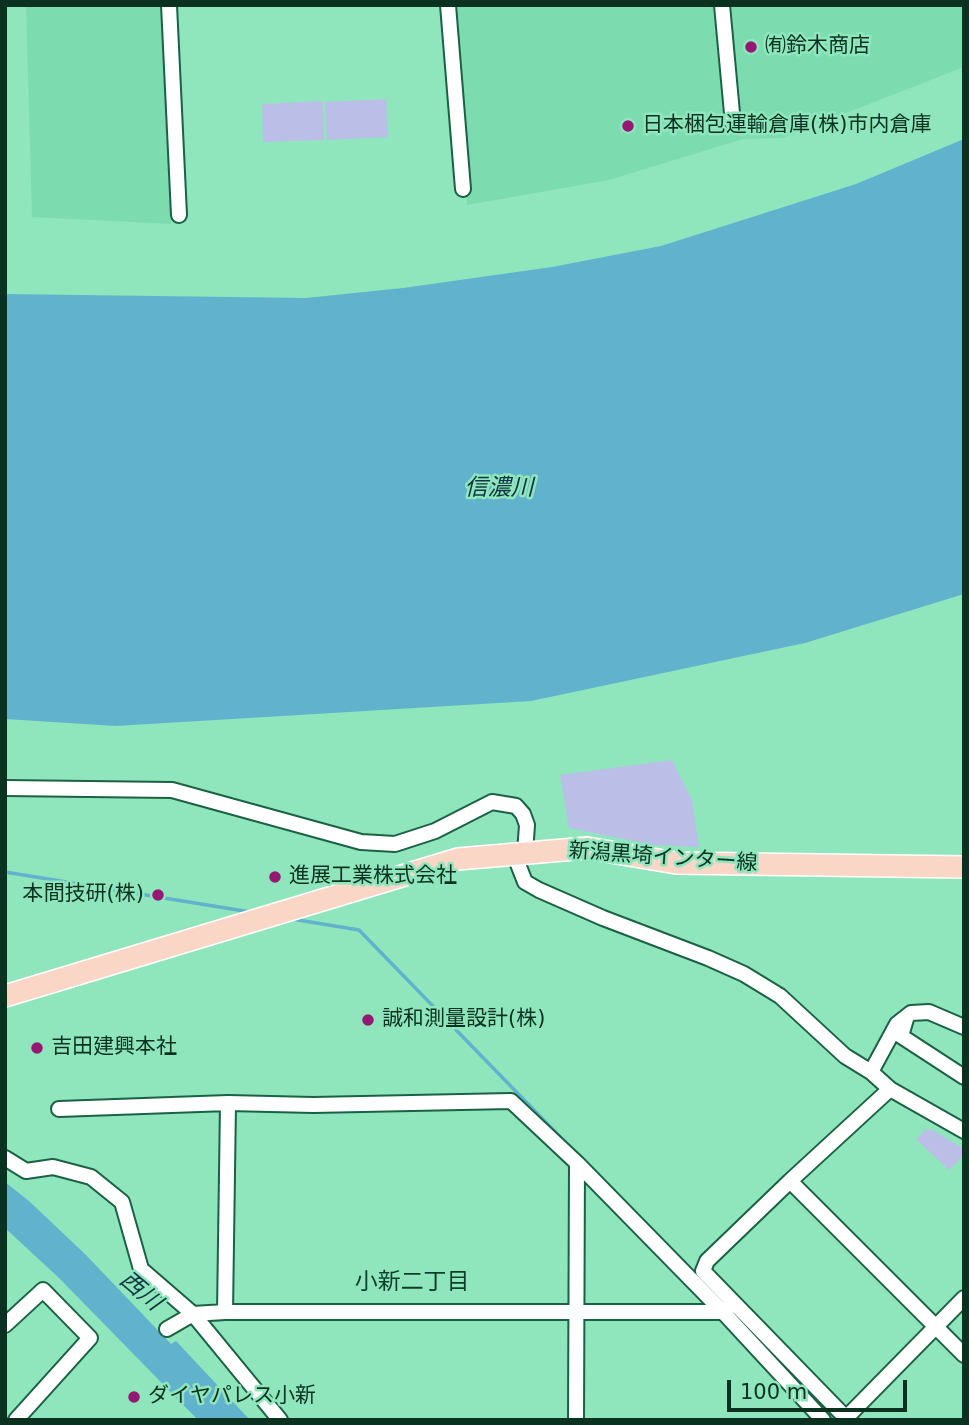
<!DOCTYPE html>
<html>
<head>
<meta charset="utf-8">
<style>
  body { margin:0 }
  #map { position:relative; width:969px; height:1425px; overflow:hidden; background:#8fe6bc; font-family:"DejaVu Sans",sans-serif }
  canvas { display:block }
  .frame { position:absolute; inset:0; border:7px solid #0b3121; pointer-events:none }
  .scale { position:absolute; left:727px; top:1380px; width:180px; height:32px; box-sizing:border-box; border:4px solid #0b3121; border-top:0; padding-left:9px; font-size:21px; line-height:24px; white-space:nowrap; color:#0b3121; -webkit-text-stroke:5px #8fe6bc; paint-order:stroke }
</style>
</head>
<body>
<div id="map">
<canvas width="969" height="1425"></canvas>
<div class="frame"></div>
<div class="scale">100 m</div>
</div>
<script>
const context = document.querySelector('canvas').getContext('2d');
context.lineJoin = 'round';
function fillPath(path, color) { context.fillStyle = color; context.fill(path, 'evenodd'); }
const poly = rows => new Path2D(rows.map(r => 'M' + r).join(''));
function strokePath(path, color, width, dash) { context.strokeStyle = color; context.lineWidth = width; context.lineCap = dash ? 'butt' : 'round'; context.setLineDash(dash || []); context.stroke(path); }
function label(font, color, halo, rows, align = 'center') {
  context.font = font + ' "DejaVu Sans","Noto Sans JP",sans-serif'; context.lineWidth = 5; context.setLineDash([]); context.textBaseline = 'middle'; context.strokeStyle = halo; context.fillStyle = color; for (const [text, x, y, turn = 0] of rows) {
    context.save(); context.translate(x, y); context.rotate((+turn || 0) * Math.PI / 180); context.textAlign = isNaN(turn) ? turn : align; if (halo) context.strokeText(text, 0, 0); context.fillText(text, 0, 0); context.restore();
  }
}
fillPath(poly([
  [26,5,160,5,171,224,32,217],
  [453,5,964,5,964,67,782,138,743,139,609,180,467,205]
]), '#7cdcaf');
fillPath(poly([
  [386,99,388,137,327,140,325,102],
  [323,101,324,140,263,142,262,104],
  [672,760,692,800,699,847,653,845,569,828,560,775],
  [925,1130,933,1130,964,1149,964,1155,949,1170,916,1139]
]), '#bbbee6');
fillPath(poly([
  [964,139,964,594,805,643,531,701,116,726,5,719,5,294,306,298,403,288,552,267,661,246,856,184],
  [5,1182,29,1201,86,1255,171,1344,176,1341,250,1420,198,1420,59,1278,5,1228]
]), '#61b2cd');
strokePath(poly([
  [5,872,250,912],
  [292,919,359,930,565,1142],
  [778,1361,835,1420]
]), '#61b2cd', 3.5);
const street = poly([
  [169,5,179,215],
  [448,5,463,189],
  [722,5,733,124],
  [5,788,172,790,361,842,395,844,435,831,492,802,516,806,523,814,527,825,525,853],
  [514,854,525,882,539,890,603,918,708,958,744,974,780,996,845,1056,871,1072,890,1089,964,1131],
  [906,1019,901,1036,964,1077],
  [871,1072,897,1024,911,1013,929,1012,964,1027],
  [59,1109,228,1103,313,1105,511,1101,577,1163,723,1312,823,1420],
  [5,1158,26,1171,53,1167,91,1177,122,1202,141,1269,193,1314,280,1420],
  [790,1181,964,1355],
  [225,1312,228,1103],
  [5,1325,43,1290,90,1338,16,1420],
  [167,1329,193,1314,225,1312,723,1312,733,1304],
  [846,1418,964,1298],
  [576,1420,577,1163],
  [848,1420,703,1271,707,1261,790,1181,890,1089]
]);
const primary = poly([
  [5,996,458,859,587,848,676,863,964,867]
]);
strokePath(street, '#1b6144', 18);
strokePath(primary, '#fff', 24);
strokePath(street, '#fff', 14);
strokePath(primary, '#fad6c7', 21);
for (const [x, y, r, color] of [
  [751,47,7,"#951974"],
  [628,126,7,"#951974"],
  [275,877,7,"#951974"],
  [158,895,7,"#951974"],
  [368,1020,7,"#951974"],
  [37,1048,7,"#951974"],
  [134,1397,7,"#951974"]
]) { const dot = new Path2D(); dot.arc(x, y, r, 0, 2 * Math.PI); context.fillStyle = color; context.fill(dot); strokePath(dot, '#8fe6bc', 2.5); }
label('21px', '#0b3121', '#8fe6bc', [
  ["㈲鈴木商店",765,47],
  ["日本梱包運輸倉庫(株)市内倉庫",642,126],
  ["進展工業株式会社",289,877],
  ["本間技研(株)",144,895,"right"],
  ["誠和測量設計(株)",382,1020],
  ["吉田建興本社",51,1048],
  ["ダイヤパレス小新",148,1397]
], 'left');
label('21px', '#0b3121', '#8fe6bc', [
  ["新潟黒埼インター線",663,858,4]
]);
label('italic 23px', '#0e3541', '#8fe6bc', [
  ["信濃川",499,489],
  ["西川",140,1292,40]
]);
label('23px', '#0d3e2a', '#8fe6bc', [
  ["小新二丁目",412,1283]
]);
</script>
</body>
</html>
